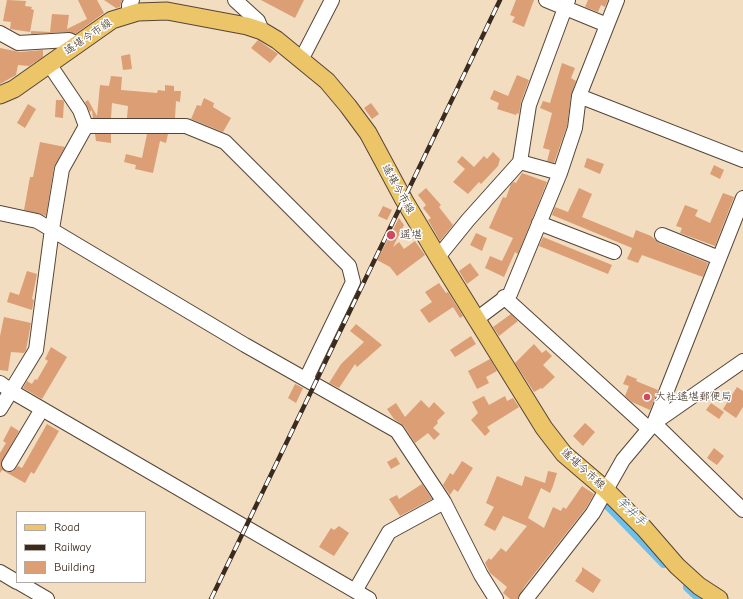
<!DOCTYPE html>
<html>
<head>
<meta charset="utf-8">
<style>
  body { margin:0 }
  #map { position:relative; width:743px; height:599px; overflow:hidden; background:#f2ddc0; font-family:"Comic Neue",sans-serif }
  canvas { display:block }
  .legend { position:absolute; left:16px; top:511px; width:130px; height:72px; box-sizing:border-box; background:#fff; border:1px solid #b1aaa5; margin:0; padding:5px 7px; list-style:none; font-size:12px; color:#3b2a1e }
  .legend li { display:flex; align-items:center; gap:8px; height:20px }
  .legend b { width:20px; border:1px solid #b1aaa5 }
</style>
</head>
<body>
<div id="map">
<canvas width="743" height="599"></canvas>
<ul class="legend">
<li><b style="height:5px;background:#edc569"></b>Road</li>
<li><b style="height:5px;background:#3b2a1e"></b>Railway</li>
<li><b style="height:11px;background:#db9e75"></b>Building</li>
</ul>
</div>
<script>
const context = document.querySelector('canvas').getContext('2d');
context.lineJoin = 'round';
const poly = rows => new Path2D(rows.map(r => 'M' + r).join(''));
function strokePath(path, color, width, dash) { context.strokeStyle = color; context.lineWidth = width; context.lineCap = dash ? 'butt' : 'round'; context.setLineDash(dash || []); context.stroke(path); }
function fillPath(path, color) { context.fillStyle = color; context.fill(path, 'evenodd'); }
function label(font, color, halo, rows, align = 'center') {
  context.font = font + ' "Comic Neue","Klee One",sans-serif'; context.lineWidth = 3; context.setLineDash([]); context.textBaseline = 'middle'; context.strokeStyle = halo; context.fillStyle = color; for (const [text, x, y, turn = 0] of rows) {
    context.save(); context.translate(x, y); context.rotate((+turn || 0) * Math.PI / 180); context.textAlign = isNaN(turn) ? turn : align; if (halo) context.strokeText(text, 0, 0); context.fillText(text, 0, 0); context.restore();
  }
}
strokePath(poly([
  [596,502,599,499,609,506,664,563],
  [688,587,701,599]
]), '#6ebfea', 10);
fillPath(poly([
  [7,0,26,1,25,6,32,7,31,9,34,10,30,32,10,29,11,22,3,21],
  [78,0,97,0,104,13,75,34,68,32,31,34,31,31,50,32,52,14,69,15,67,29,87,19],
  [104,0,122,0,120,7,116,8],
  [261,0,304,0,295,18],
  [516,0,534,0,524,27,512,22,515,17,510,15],
  [588,0,608,0,605,7,601,5,598,12,585,7],
  [258,40,278,54,270,63,251,48],
  [0,48,20,52,43,50,43,57,29,66,18,65,16,75,0,84],
  [130,54,132,69,123,70,121,56],
  [562,63,575,68,571,78,576,81,571,95,567,126,554,163,547,161,550,150,543,148,552,113,540,108,543,101,550,103],
  [517,75,529,80,521,102,519,114,517,113,516,115,497,109,499,103,490,99,494,90,508,96],
  [111,76,122,77,121,90,157,93,158,90,165,91,165,85,174,86,174,91,181,91,180,102,176,101,175,118,127,118,128,106,112,103,111,118,93,118,92,110,90,112,85,102,88,100,97,116,100,85,109,86],
  [204,98,214,103,213,107,231,118,223,132,191,119,197,105,201,106],
  [56,100,63,100,64,102,63,118,55,117],
  [371,103,379,114,372,119,364,108],
  [28,104,36,109,25,128,17,123],
  [95,134,111,134,111,143,96,141],
  [147,134,168,134,166,143,160,141,153,173,135,169,136,165,124,162,126,154,142,158],
  [40,142,65,147,54,167,46,216,24,210,30,177,33,177],
  [493,152,500,159,498,166,481,184,479,182,468,194,453,182,465,169,457,162,462,156,474,167,484,156,487,159],
  [587,158,604,164,600,174,584,167],
  [714,165,724,170,720,179,710,174],
  [522,173,547,182,518,254,515,252,504,277,485,268,490,256,502,261,513,238,489,228,503,197,506,198,511,184,514,182,516,183],
  [426,188,441,205,439,207,453,225,440,241,428,220,431,218,423,208,426,205,418,195],
  [579,188,592,194,582,217,633,238,636,230,651,236,659,243,708,263,703,277,642,255,638,263,627,259,632,248,552,215,555,207,568,212],
  [723,193,734,197,715,246,680,233,682,228,676,226,685,205,698,210,695,216,710,223],
  [383,206,392,210,387,220,378,216],
  [399,218,404,225,393,247,399,242,404,249,415,241,425,255,397,276,390,267,377,260],
  [476,233,487,238,482,251,470,245],
  [543,237,612,265,608,274,539,246],
  [470,263,479,275,467,284,459,271],
  [27,271,37,274,32,299,34,300,32,310,7,302,10,292,19,295],
  [439,283,446,293,448,292,463,316,460,318,453,307,429,323,420,310,432,302,425,292],
  [511,314,518,321,499,336,493,327],
  [4,317,31,323,26,350,24,353,11,352,8,371,0,370,0,336],
  [356,324,382,345,357,367,355,364,339,388,329,383,341,364,364,342,350,331],
  [471,336,476,344,455,357,450,350],
  [534,344,542,353,546,350,552,356,543,365,555,377,542,389,541,388,534,392,515,363],
  [51,347,67,357,42,399,23,388,27,381,32,384,35,379,37,380,48,361,45,359],
  [490,359,497,371,486,377,489,383,477,389,468,371],
  [627,375,637,379,636,381,658,390,650,410,632,402,625,396,629,386,623,384],
  [295,384,303,388,296,403,288,398],
  [737,387,743,391,743,407,736,418,723,409],
  [484,396,489,405,505,396,507,401,513,398,519,407,487,427,490,431,485,436,471,420,478,413,472,402],
  [421,400,429,408,434,402,445,413,437,421,438,423,433,428,440,434,434,440,428,433,415,443,404,426,394,419,387,409,396,403,405,417],
  [711,403,724,412,719,419,706,410],
  [585,423,595,432,583,446,573,436],
  [47,424,59,431,34,474,31,472,25,483,2,470,0,473,0,453,6,443,3,441,11,426,19,431,1,463,2,468,8,472,13,471,18,466,22,468],
  [714,448,724,456,717,465,707,458],
  [396,457,400,464,391,469,387,462],
  [462,461,473,468,458,492,454,489,450,495,443,485,450,473,453,475],
  [548,471,557,473,553,486,550,493,541,488,528,518,544,528,553,507,561,511,563,507,566,509,582,486,594,494,586,508,524,587,518,599,510,599,503,593,507,587,490,573,485,563,489,558,491,560,501,548,506,552,527,526,503,516,495,531,484,525,494,507,486,503,497,476,522,486,525,476,545,483],
  [422,484,432,499,400,516,389,499,397,495,399,499],
  [339,526,349,533,334,556,319,547,331,528,334,530],
  [582,567,601,580,593,593,575,581,582,571]
]), '#db9e75');
const minor = poly([
  [235,0,258,21,262,31],
  [546,0,607,25],
  [129,14,129,5,132,0],
  [0,33,18,43,69,40,77,44],
  [301,60,332,0],
  [579,96,743,160],
  [86,126,186,126,225,142,349,266,353,282,306,379],
  [520,162,560,173],
  [0,213,37,221,245,345,397,431,444,502,481,575,496,599],
  [539,223,614,252],
  [662,235,719,258],
  [438,257,468,220,520,162,529,105,568,0],
  [504,297,649,429],
  [478,318,510,294,560,173,575,128,579,96,617,0],
  [743,361,654,423,743,510],
  [0,383,11,391,369,599],
  [0,409,36,350,52,229,62,169,86,126,80,110,49,64],
  [9,464,42,409],
  [0,572,17,582],
  [18,582,47,599],
  [355,591,389,532,444,502],
  [526,599,593,513,623,460,654,423,743,198]
]);
const major = poly([
  [0,95,14,89,112,20,138,12,167,11,247,26,262,31,277,40,327,81,348,106,368,133,404,200,438,257,544,428,564,454,605,489,644,528,677,566,699,586,719,599]
]);
strokePath(minor, '#564536', 16);
strokePath(major, '#564536', 19);
strokePath(minor, '#fff', 14);
strokePath(major, '#edc569', 17);
const rail = poly([
  [211,599,500,0]
]);
strokePath(rail, '#3b2a1e', 4.5);
strokePath(rail, '#fff', 3, [9]);
for (const [x, y, r, color] of [
  [391,235,5,"#d1495b"],
  [647,397,4,"#d1495b"]
]) { const dot = new Path2D(); dot.arc(x, y, r, 0, 2 * Math.PI); context.fillStyle = color; context.fill(dot); strokePath(dot, '#fff', 1.5); }
label('11px', '#3b2a1e', '#fff', [
  ["遙堪今市線",88,37,-34],
  ["遙堪今市線",398,189,61],
  ["遙堪今市線",583,469,42]
]);
label('11px', '#3b2a1e', '#fff', [
  ["遥堪",400,235],
  ["大社遙堪郵便局",655,397]
], 'left');
label('italic 12px', '#4d5e65', '#fff', [
  ["竿井手",631,512,44]
]);
</script>
</body>
</html>
